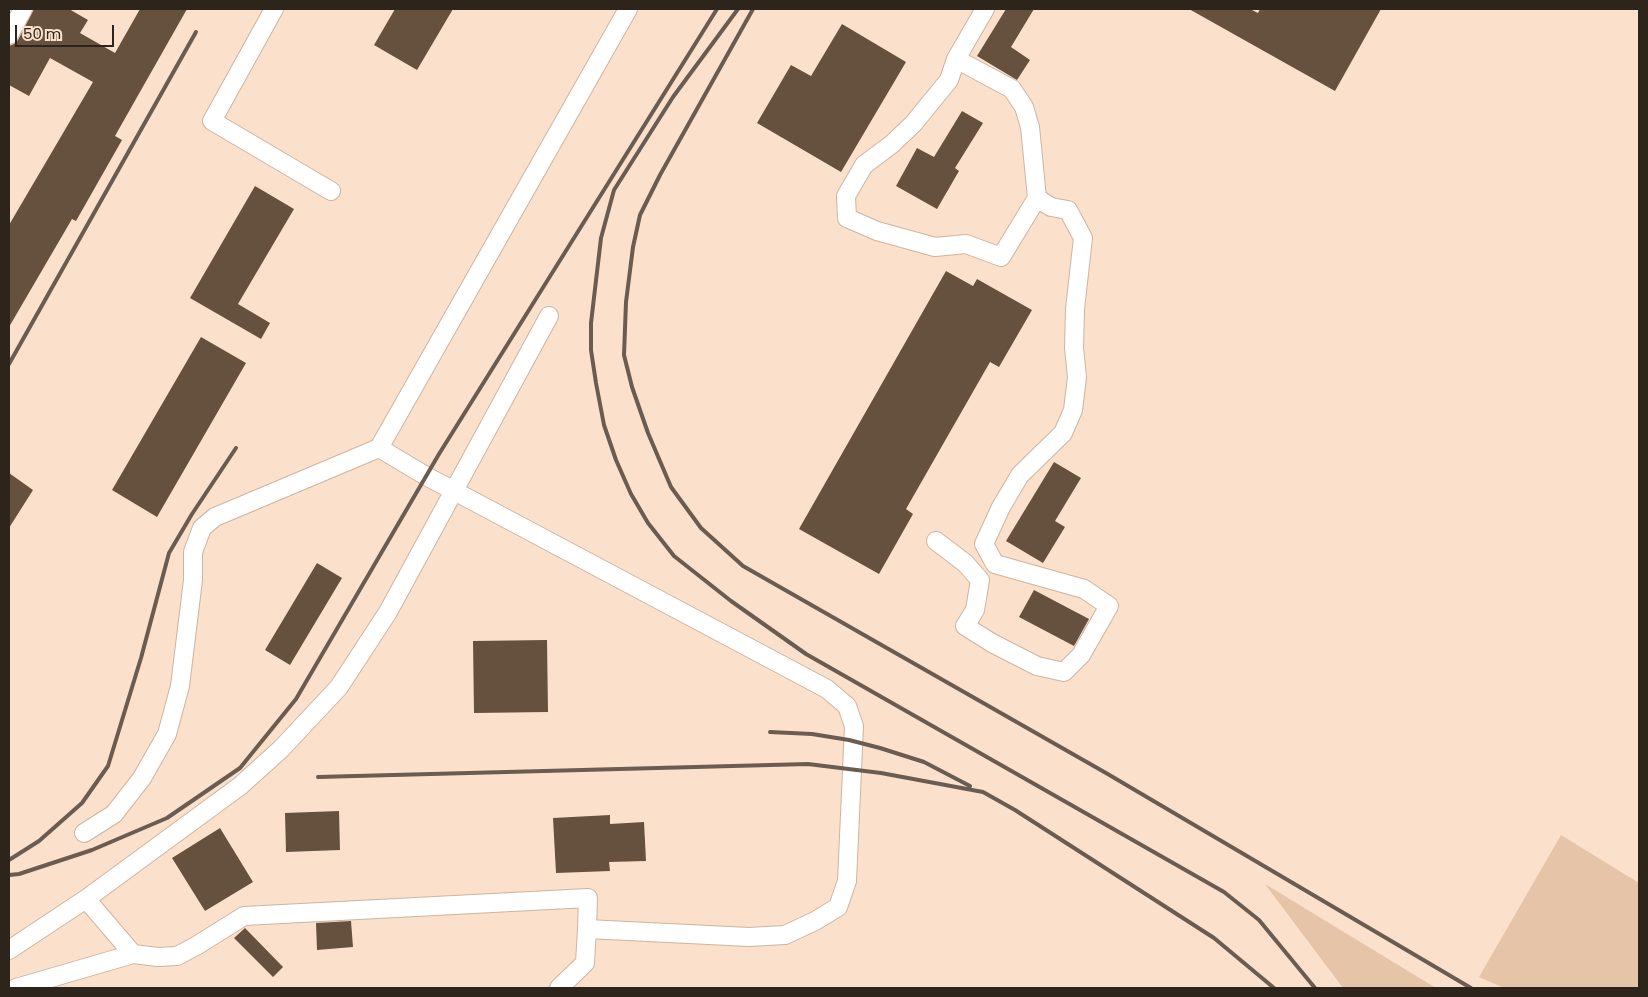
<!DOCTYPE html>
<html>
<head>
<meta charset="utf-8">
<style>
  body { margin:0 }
  #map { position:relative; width:1648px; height:997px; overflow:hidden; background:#fbe1cc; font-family:Poppins,sans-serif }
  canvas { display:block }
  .frame { position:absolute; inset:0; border:10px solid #2d241c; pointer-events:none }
  .scale { position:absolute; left:15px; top:25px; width:99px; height:22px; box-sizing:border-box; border:2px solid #2d241c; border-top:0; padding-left:6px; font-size:15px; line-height:18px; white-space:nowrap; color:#2d241c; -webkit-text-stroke:4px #fbe1cc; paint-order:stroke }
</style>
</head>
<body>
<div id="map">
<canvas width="1648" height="997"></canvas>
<div class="frame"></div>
<div class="scale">50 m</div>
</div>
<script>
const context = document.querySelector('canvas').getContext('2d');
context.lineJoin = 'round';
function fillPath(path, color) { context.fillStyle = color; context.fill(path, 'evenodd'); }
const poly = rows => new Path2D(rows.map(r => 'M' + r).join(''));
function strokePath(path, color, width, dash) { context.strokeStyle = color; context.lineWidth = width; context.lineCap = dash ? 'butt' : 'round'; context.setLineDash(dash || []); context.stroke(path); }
fillPath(poly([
  [1561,835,1639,883,1639,988,1504,988,1479,977],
  [1265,884,1436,988,1343,988]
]), '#e6c4a8');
fillPath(poly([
  [34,9,69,9,88,20,80,33,115,53,140,9,187,9,115,136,122,140,76,221,72,219,9,327,9,225,93,82,50,58,29,96,9,85,9,46,14,44,18,40],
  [395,9,453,9,417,70,374,45],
  [1006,9,1034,9,1011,47,1030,60,1017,80,977,56],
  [1189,9,1250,9,1258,13,1260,9,1381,9,1335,91],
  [842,24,906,62,841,172,757,123,791,65,811,76],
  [962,111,983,123,955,168,959,171,937,209,896,186,917,148,934,157],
  [255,186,294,209,238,304,270,323,261,339,190,298],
  [946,271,973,286,977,279,1032,310,999,367,990,362,906,509,913,514,879,574,799,529],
  [201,337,246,363,157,517,112,490],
  [1054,462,1081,478,1055,521,1065,527,1043,563,1006,541],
  [9,473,33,490,9,528],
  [317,563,342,578,290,665,265,650],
  [1034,590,1089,619,1074,646,1019,617],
  [547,640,548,712,474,713,473,641],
  [339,811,340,850,286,852,285,813],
  [610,815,610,824,644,822,646,861,609,862,610,871,556,873,553,818],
  [220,828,253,882,205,911,172,858],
  [351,921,353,947,317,950,316,923],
  [245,928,283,967,273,977,234,938]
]), '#66503e');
const minor = poly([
  [274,9,212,121,331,191],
  [9,35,23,9],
  [956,59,949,80,913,124,892,144,864,165,846,196,847,218,877,231,935,247,966,244,1001,257,1037,198,1030,127,1024,107,1012,89,956,59,985,9],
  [379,448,628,9],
  [936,541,965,563,980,580,975,610,965,626,992,643,1037,666,1064,672,1081,655,1109,606,1084,589,995,564,984,544,1001,507,1020,475,1063,433,1073,410,1077,377,1074,348,1075,309,1083,238,1068,210,1051,207,1037,198],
  [86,899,133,954],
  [9,950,86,899,240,786,281,749,339,687,388,612,549,316],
  [16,988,133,954,158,957,177,956,196,946,244,916,588,898,587,929,749,937,785,935,815,921,838,907,847,881,854,726,847,706,827,689,426,476,379,448,215,517,202,528,193,552,193,580,180,686,167,734,142,778,114,814,84,833],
  [559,988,585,963,587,929]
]);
strokePath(minor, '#cdb4a0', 20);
strokePath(minor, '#fff', 18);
strokePath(poly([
  [738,9,673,97,614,190,601,238,591,323,591,350,596,383,604,425,616,460,631,494,648,523,674,556,731,601,806,654,1224,892,1259,920,1315,988],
  [753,9,660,175,640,215,633,247,626,302,624,355,632,387,648,433,671,487,701,528,743,566,1106,773,1471,988],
  [9,364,196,32],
  [770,732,812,734,849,740,880,748,924,762,970,786],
  [318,777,808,764,881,773,983,792,1015,810,1214,938,1274,988],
  [9,860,39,841,82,803,108,766,141,658,169,553,192,514,236,448],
  [9,875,19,874,92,850,167,818,240,768,296,699,439,454,717,9]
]), '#6a5c50', 4);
</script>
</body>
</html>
